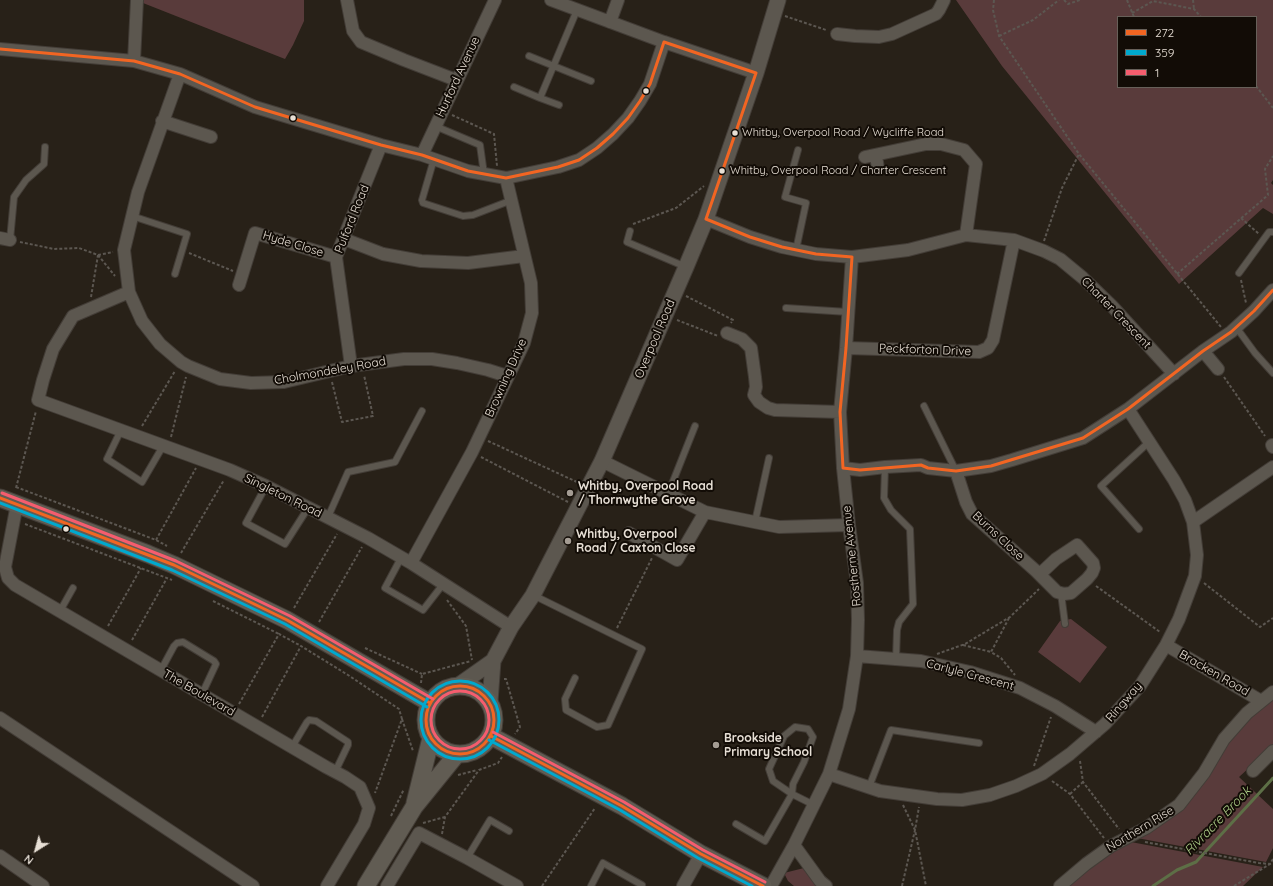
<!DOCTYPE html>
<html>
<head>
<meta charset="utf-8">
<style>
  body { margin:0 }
  #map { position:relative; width:1273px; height:886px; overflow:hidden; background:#282118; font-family:Quicksand,sans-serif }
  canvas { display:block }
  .legend { position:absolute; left:1117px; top:16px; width:140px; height:72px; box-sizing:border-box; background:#120c06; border:1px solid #676059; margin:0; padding:5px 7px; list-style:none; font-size:12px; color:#e7dfd5 }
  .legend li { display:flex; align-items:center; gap:8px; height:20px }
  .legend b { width:20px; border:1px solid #676059 }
  .north { position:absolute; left:16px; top:830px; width:40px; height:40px; -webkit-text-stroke:3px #120c06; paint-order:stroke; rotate:217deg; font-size:11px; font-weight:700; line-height:16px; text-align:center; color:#e7dfd5 }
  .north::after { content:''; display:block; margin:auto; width:14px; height:18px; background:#e7dfd5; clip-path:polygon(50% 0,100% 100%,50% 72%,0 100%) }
</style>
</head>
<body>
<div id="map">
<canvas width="1273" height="886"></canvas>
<ul class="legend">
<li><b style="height:5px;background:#f26522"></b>272</li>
<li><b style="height:5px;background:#00a9ce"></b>359</li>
<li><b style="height:5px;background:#f55d6e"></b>1</li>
</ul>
<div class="north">N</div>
</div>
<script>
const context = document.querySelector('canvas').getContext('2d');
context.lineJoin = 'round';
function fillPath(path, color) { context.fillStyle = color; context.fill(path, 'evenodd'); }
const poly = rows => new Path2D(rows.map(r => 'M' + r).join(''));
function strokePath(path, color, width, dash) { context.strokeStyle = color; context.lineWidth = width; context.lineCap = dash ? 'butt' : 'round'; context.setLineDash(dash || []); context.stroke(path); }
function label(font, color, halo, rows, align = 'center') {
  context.font = font + ' Quicksand,sans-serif'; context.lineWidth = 4; context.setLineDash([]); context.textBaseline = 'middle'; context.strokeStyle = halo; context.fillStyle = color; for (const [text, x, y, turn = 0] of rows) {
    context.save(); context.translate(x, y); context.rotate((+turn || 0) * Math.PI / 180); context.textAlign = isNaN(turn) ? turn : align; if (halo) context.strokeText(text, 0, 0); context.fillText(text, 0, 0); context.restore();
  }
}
fillPath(poly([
  [143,0,304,0,304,21,293,45,285,59,143,3],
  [956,0,1273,0,1273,180,1271,183,1273,185,1273,214,1263,208,1179,284,1002,66],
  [1118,17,1256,17,1256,87,1118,87],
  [1071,619,1107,647,1080,683,1038,652,1060,621],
  [1273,698,1273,746,1239,777,1273,809,1273,848,1266,862,1137,838,1173,817,1193,795,1221,751,1250,716],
  [1131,842,1263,867,1243,886,1066,886,1097,862],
  [804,868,818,886,794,886,788,881,784,873]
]), '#593b3b');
strokePath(poly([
  [1153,886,1177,870,1196,862,1273,778]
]), '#5d6f46', 3);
const service = poly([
  [529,56,591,81],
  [514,87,540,98],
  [559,105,540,98,577,10],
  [435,126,480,145,484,174],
  [434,159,422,200,423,203,463,216,473,215,512,200],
  [132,216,187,234,175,274],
  [630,231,627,242,686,267],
  [10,240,14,197,26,180,44,164,45,147],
  [796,250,806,203,785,197,798,150],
  [1239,273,1269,232,1273,232],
  [786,308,848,312],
  [1236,327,1255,353,1273,373],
  [924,406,956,471],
  [121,430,107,459,142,482,163,446],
  [885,467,884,498,891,510,910,529,913,604,899,622,897,630,896,659],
  [266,486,246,523,285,544,308,508],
  [668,494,695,426],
  [328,517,348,472,395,462,422,411],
  [755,522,769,458],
  [1139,529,1101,486,1149,442],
  [401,558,385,588,423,610,444,583],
  [1061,593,1065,624],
  [533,595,642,649,608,725,597,727,566,710,565,699,575,678],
  [60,611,73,588],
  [161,670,174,646,177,643,183,642,214,661,216,664,202,694],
  [292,747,307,722,309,720,316,721,348,742,348,745,335,772],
  [869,787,891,730,979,743],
  [736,824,765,841,792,794,793,784,804,762,813,737,808,729,795,727,784,736,769,769,773,781,792,794,814,805],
  [467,858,490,820,509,831],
  [591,886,603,863,642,885,641,886]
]);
const minor = poly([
  [347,0,353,31,361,42,404,60,456,80],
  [551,0,664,42,756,73],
  [610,22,618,0],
  [837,34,855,36,879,37,892,34,936,14,939,10,944,0],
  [0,49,134,61,180,74,255,107,381,145,422,155,468,171,506,178,558,167,579,160,597,148,613,134,628,118,640,101,650,84,664,42],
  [134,61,137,0],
  [180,74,138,192,124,250,129,292,142,321,160,344,181,362,188,366,220,379,251,383,284,382,351,366,404,359,432,359,457,363,488,370,507,376],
  [162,121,211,137],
  [422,155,495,0],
  [876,155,878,169],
  [865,157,926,144,941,144,964,150,976,164,966,235],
  [706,219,750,237,782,247,816,254,852,257,908,250,966,235,1014,240,1044,251,1060,259,1083,278,1112,306,1174,374],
  [0,238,10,240],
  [344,239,383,254,421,261,468,263,524,256],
  [239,285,255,233,336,257],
  [129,292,73,316,53,349,43,380,38,400,230,470,266,486,368,538,411,563,511,627],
  [727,333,742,339,751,348,755,377,756,387,754,395,759,402,768,408,775,410,840,412],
  [846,348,979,352,988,348,993,340,1014,240],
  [1203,351,1218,369],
  [351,366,336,257,381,145],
  [1272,445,1273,447],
  [602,461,705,512,779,527,849,525],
  [843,468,860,470,885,467,921,465,928,468,956,471,991,466,1012,460,1083,438,1128,409,1203,351,1231,332,1254,311,1273,290],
  [956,471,966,502,972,514,1036,571,1057,592,1064,594,1071,593,1087,579,1092,573,1094,568,1093,563,1077,545,1056,559,1040,574],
  [17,504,5,567,8,578,15,585,326,767,345,777,360,787,369,808,364,824,327,886],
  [1193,522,1273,467],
  [629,533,677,560,705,512],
  [411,563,472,452,524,343,532,313,531,283,506,178],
  [1166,645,1261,701],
  [857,656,921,661,970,672,1020,688,1055,706,1096,732],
  [0,718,253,886],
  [1253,771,1273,751],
  [829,774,880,791,937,799,962,800,990,795,1016,786,1042,774,1070,754,1105,724,1140,686,1166,645,1179,619,1195,576,1197,555,1193,522,1185,500,1174,480,1128,409],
  [794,845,820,881,826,886],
  [0,856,43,886],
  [387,886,419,833,467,858,517,886],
  [683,886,701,854],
  [771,886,794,845,829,774,849,709,857,656,858,620,857,583,849,525,843,468,840,412,846,348,852,257],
  [1060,886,1086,864,1111,846,1146,828,1179,805,1204,773,1224,739,1247,713,1273,692]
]);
const tertiary = poly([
  [459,685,493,661],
  [490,702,493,661,511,627,533,595,602,461,686,267,706,219,722,172,756,73,778,0]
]);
const secondary = poly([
  [0,498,148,554,174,565,287,620,430,703],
  '426 720a34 34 0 1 1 68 0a34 34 0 1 1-68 0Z',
  [491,736,622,806,701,854,763,886],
  [415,803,431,738],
  [366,886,414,807,457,754]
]);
strokePath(service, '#433d37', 8);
strokePath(minor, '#433d37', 14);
strokePath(tertiary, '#433d37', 17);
strokePath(secondary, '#433d37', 19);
strokePath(poly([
  [994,0,993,10,999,36,1079,154,1221,327],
  [1064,0,1068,4,1080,0],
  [1127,0,1134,17],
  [1193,0,1194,9],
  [1132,13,1153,1,1194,9,1201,17],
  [785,16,826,30],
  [999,36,1033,20,1059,0],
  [1256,86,1273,108],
  [452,115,494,134,497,166],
  [1241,218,1259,234],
  [633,224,676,208,704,186],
  [1044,241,1062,188,1079,154],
  [20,242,54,249,79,248,98,255,113,252],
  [189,253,233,271],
  [98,255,115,276],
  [1177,274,1268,195,1265,169,1273,156],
  [1241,280,1246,303],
  [686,296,733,320,731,323],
  [91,297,98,255],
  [677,320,718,336],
  [1224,377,1265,436],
  [332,382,342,422,373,416,364,375],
  [142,426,175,371],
  [171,437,186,377],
  [488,441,577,482],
  [481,457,568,502],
  [16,487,156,540,167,546],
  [16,488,36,411],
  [25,524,172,580],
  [156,540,196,468],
  [181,553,224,480],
  [1204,583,1260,627,1273,618],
  [1096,586,1160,632],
  [447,600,466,626,472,660],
  [213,601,279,634],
  [294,608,337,534],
  [1009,618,991,652,1001,658,1015,675],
  [319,622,362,547],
  [108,626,141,568],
  [617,628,652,558],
  [132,640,167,578],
  [963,645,991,652],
  [365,648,422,674],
  [937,654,965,644,1010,617,1039,589],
  [504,679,506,679,520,727,515,734],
  [421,683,422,674,471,661],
  [239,704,279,634,301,646],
  [262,717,301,646,348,675,399,709,402,719,375,793],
  [402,719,413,751],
  [1080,761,1083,782,1119,829],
  [1034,766,1051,717],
  [458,775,477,770],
  [1052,781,1070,794,1104,838],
  [1070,794,1083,782],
  [903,805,915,830,926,886],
  [391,816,404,789],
  [423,823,445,817],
  [442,834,445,817,479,770,498,763,502,757],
  [1145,842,1259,863,1270,864,1273,863],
  [542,886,595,808],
  [902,886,915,830,919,807],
  [1234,886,1270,864,1273,859]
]), '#5c5751', 2, [3, 2]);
strokePath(service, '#5c574f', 6);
strokePath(minor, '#5c574f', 12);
strokePath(tertiary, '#5c574f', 15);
strokePath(secondary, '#615c53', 17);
strokePath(poly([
  [664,42,756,73],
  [0,49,134,61,180,74,255,107,381,145,422,155,468,171,506,178,558,167,579,160,597,148,613,134,628,118,640,101,650,84,664,42],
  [706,219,756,73],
  [706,219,750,237,782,247,816,254,852,257],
  [843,468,860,470,921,465,928,468,956,471,991,466,1083,438,1128,409,1203,351,1231,332,1254,311,1273,290],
  [843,468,840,412,846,348,852,257],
  [0,498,174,565,287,620,430,703],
  '426 720a34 34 0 1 1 68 0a34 34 0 1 1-68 0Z',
  [491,736,622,806,701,854,763,886]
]), '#f26522', 3);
strokePath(poly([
  [0,503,172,570,285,624,427,707],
  '421 720a39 39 0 1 1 78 0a39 39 0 1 1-78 0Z',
  [489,740,620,810,698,858,752,886]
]), '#00a9ce', 3);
strokePath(poly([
  [2,493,176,561,290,616,433,699],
  '431 720a29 29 0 1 1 58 0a29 29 0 1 1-58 0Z',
  [493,732,624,802,703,850,765,882]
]), '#f55d6e', 3);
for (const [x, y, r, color] of [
  [646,91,3.5,"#e7dfd5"],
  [293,118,3.5,"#e7dfd5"],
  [735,133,3.5,"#e7dfd5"],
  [722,171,3.5,"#e7dfd5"],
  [570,493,4,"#a49c93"],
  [66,529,3.5,"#e7dfd5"],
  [568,541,4,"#a49c93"],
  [716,745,4,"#a49c93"]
]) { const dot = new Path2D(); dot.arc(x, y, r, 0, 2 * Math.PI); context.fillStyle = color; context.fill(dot); strokePath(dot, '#120c06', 1.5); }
label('11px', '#e7dfd5', '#120c06', [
  ["Whitby, Overpool Road / Wycliffe Road",742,133],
  ["Whitby, Overpool Road / Charter Crescent",730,171]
], 'left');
label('12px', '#e7dfd5', '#120c06', [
  ["Hurford Avenue",458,77,-65],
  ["Pulford Road",352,219,-68],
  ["Hyde Close",293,244,17],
  ["Charter Crescent",1116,313,46],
  ["Overpool Road",655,339,-67],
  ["Peckforton Drive",925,350,2],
  ["Cholmondeley Road",330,371,-10],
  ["Browning Drive",506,378,-66],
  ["Singleton Road",283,496,26],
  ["Burns Close",998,536,43],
  ["Rostherne Avenue",852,556,-96],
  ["Bracken Road",1214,673,30],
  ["Carlyle Crescent",970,675,15],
  ["The Boulevard",199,693,30],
  ["Ringway",1124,702,-49],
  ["Northern Rise",1140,829,-31]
]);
label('bold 12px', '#e7dfd5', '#120c06', [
  ["Whitby, Overpool Road",578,486],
  ["/ Thornwythe Grove",578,500],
  ["Whitby, Overpool",576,534],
  ["Road / Caxton Close",576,548],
  ["Brookside",724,738],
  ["Primary School",724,752]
], 'left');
label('italic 13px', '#accc87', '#120c06', [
  ["Rivracre Brook",1218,821,-46]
]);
</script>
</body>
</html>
